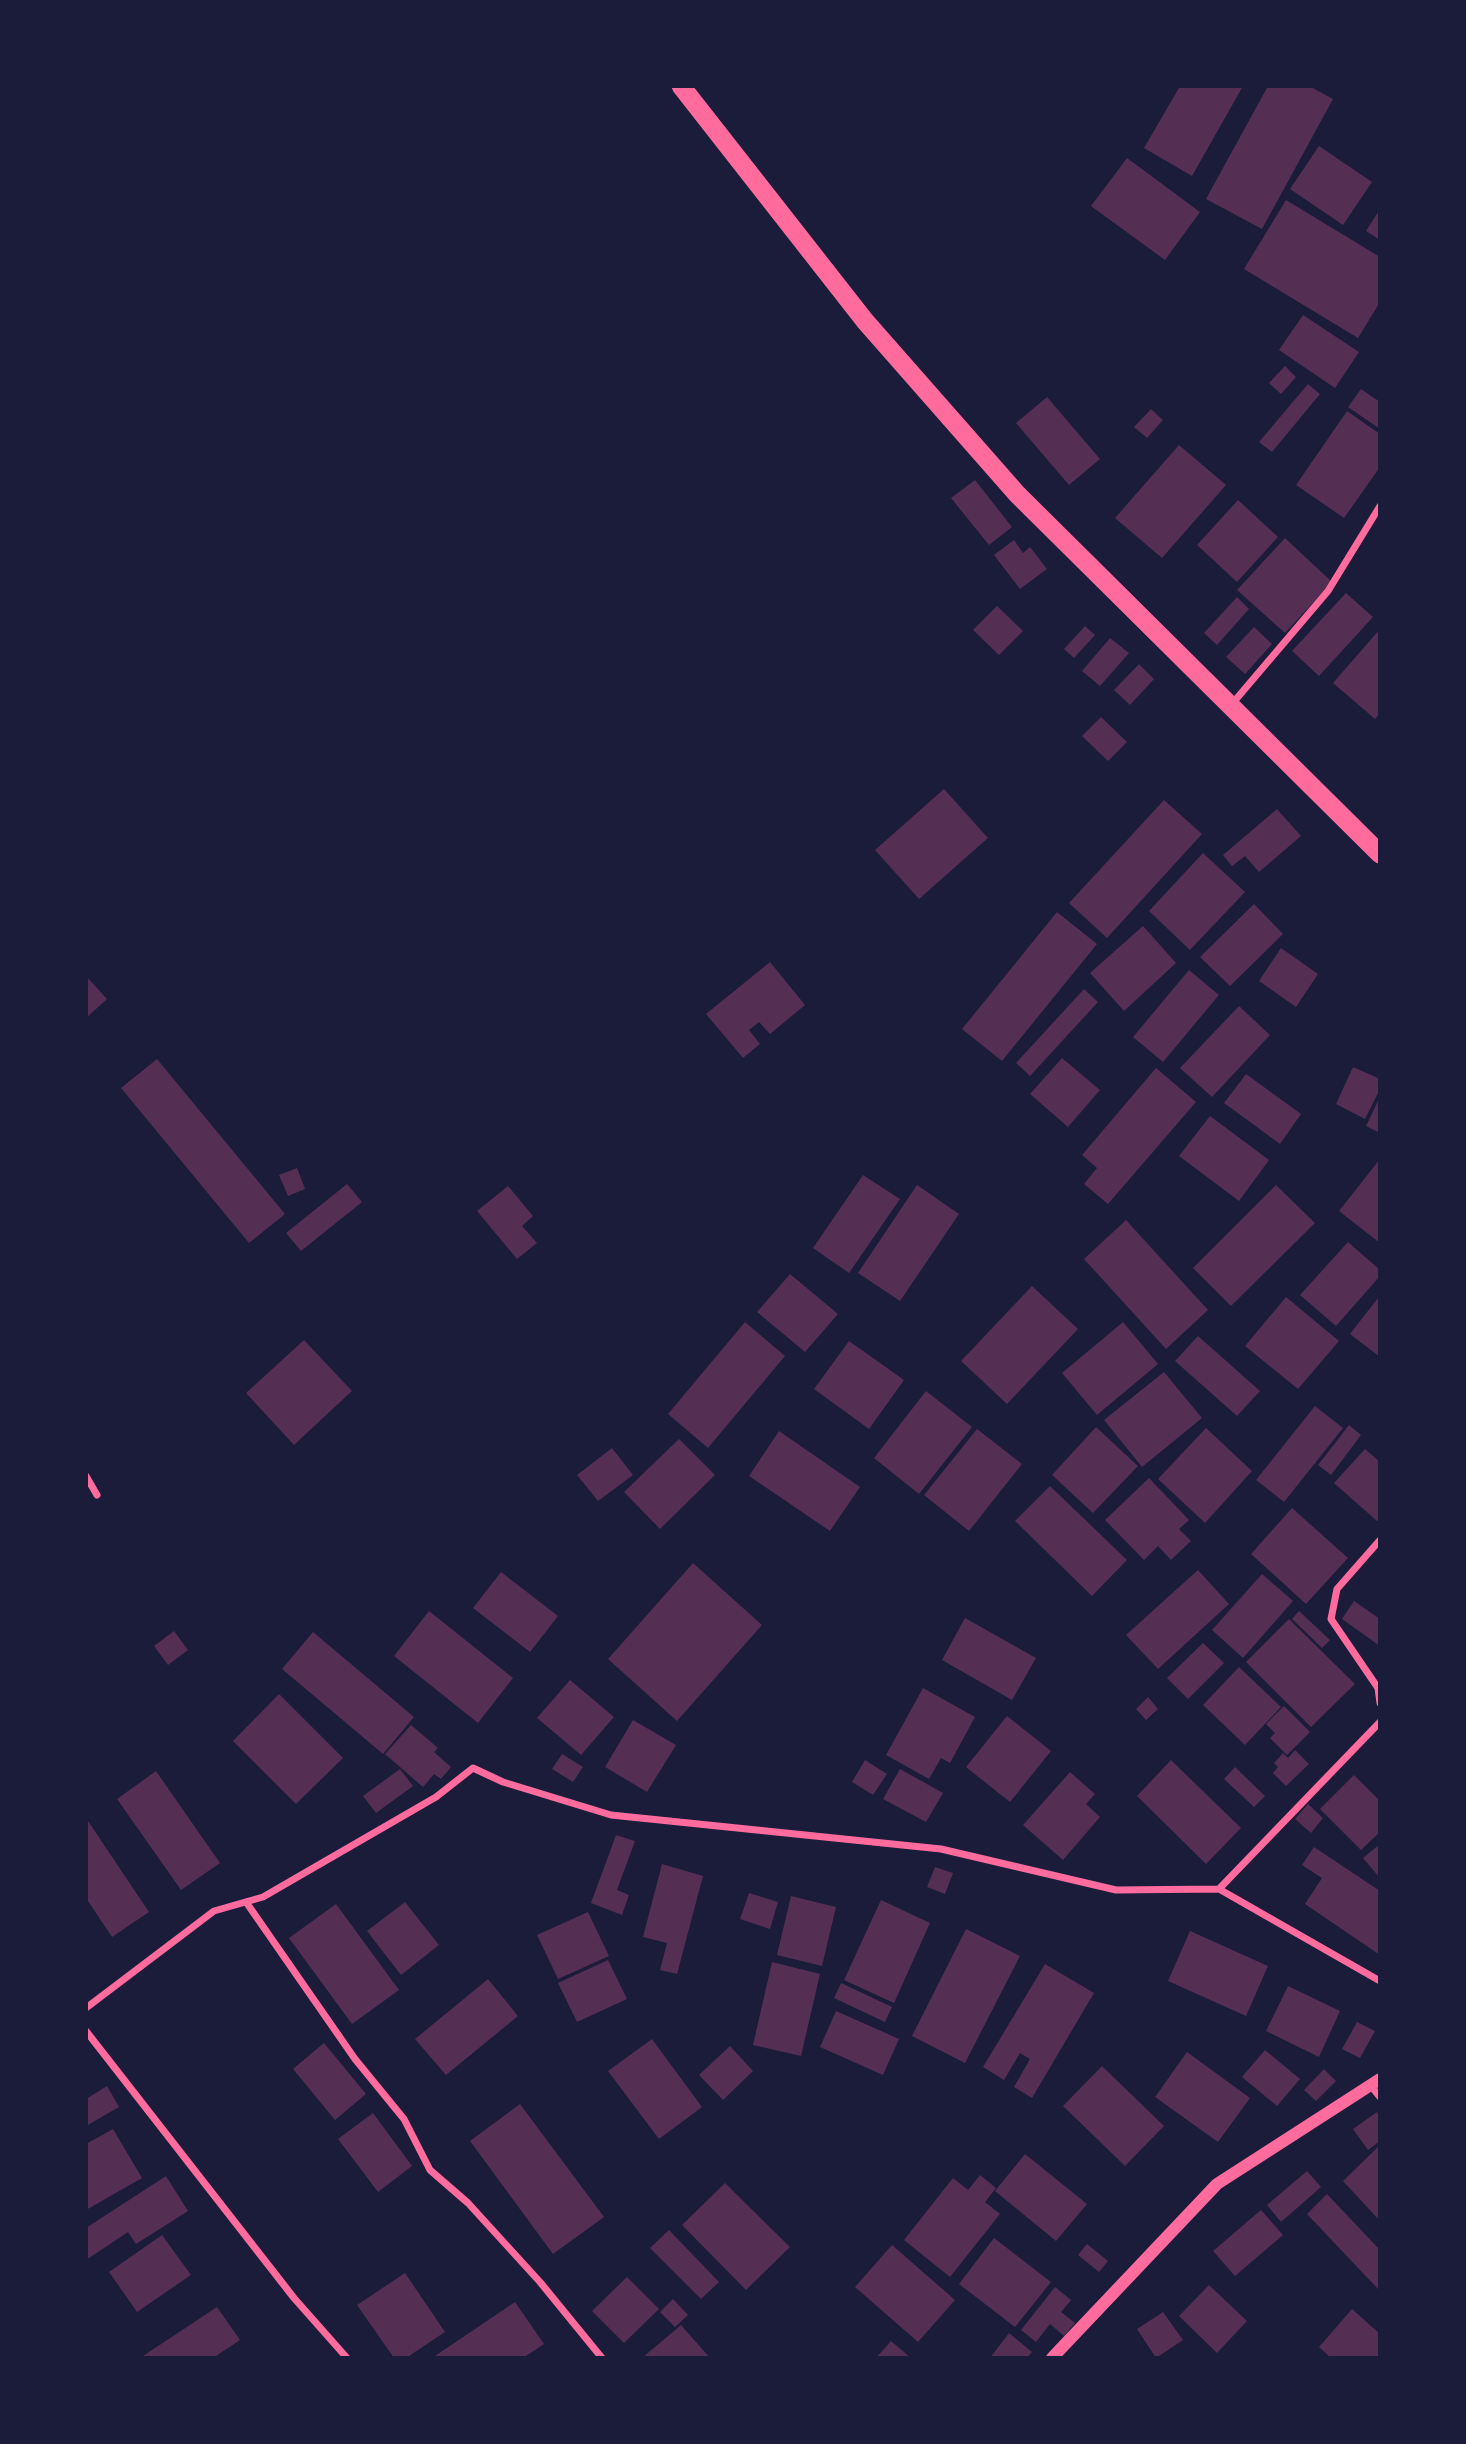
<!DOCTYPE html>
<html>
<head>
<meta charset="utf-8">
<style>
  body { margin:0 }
  #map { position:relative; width:1466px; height:2444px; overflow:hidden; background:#1b1b3a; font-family:Literata,serif }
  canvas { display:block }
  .frame { position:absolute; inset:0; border:88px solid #1b1b3a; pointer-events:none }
</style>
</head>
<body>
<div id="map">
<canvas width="1466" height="2444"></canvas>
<div class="frame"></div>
</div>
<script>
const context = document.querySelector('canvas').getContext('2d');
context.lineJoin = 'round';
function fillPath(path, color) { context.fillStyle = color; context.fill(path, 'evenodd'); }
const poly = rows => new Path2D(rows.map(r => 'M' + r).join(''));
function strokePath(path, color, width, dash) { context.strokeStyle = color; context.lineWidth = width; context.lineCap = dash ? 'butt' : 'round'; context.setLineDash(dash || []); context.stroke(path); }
fillPath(poly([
  [1180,86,1243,86,1192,176,1144,148],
  [1268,86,1309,86,1333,99,1262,229,1206,199],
  [1319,146,1372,182,1343,225,1290,189],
  [1127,158,1200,212,1165,260,1091,206],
  [1286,200,1380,257,1380,302,1358,338,1244,269],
  [1380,209,1380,240,1366,231],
  [1303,315,1359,352,1335,388,1279,350],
  [1285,366,1296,377,1281,394,1269,383],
  [1308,384,1320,394,1272,452,1259,442],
  [1361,389,1380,402,1380,429,1348,407],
  [1047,397,1100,459,1069,485,1016,423],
  [1151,409,1163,420,1147,438,1134,427],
  [1347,411,1380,434,1380,467,1344,518,1296,485],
  [1179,445,1226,485,1162,558,1115,518],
  [975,480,1012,527,989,545,951,498],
  [1238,500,1278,537,1237,582,1197,545],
  [1285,538,1332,582,1285,633,1237,590],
  [1014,540,1023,553,1030,547,1047,569,1020,589,994,555],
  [1346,593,1373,617,1319,676,1292,651],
  [1237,597,1249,609,1217,645,1204,633],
  [997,606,1023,631,999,655,973,630],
  [1085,626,1095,635,1074,658,1064,649],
  [1254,627,1272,644,1245,674,1226,657],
  [1380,629,1380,713,1375,719,1333,683],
  [1110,638,1129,653,1100,686,1082,671],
  [1139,664,1154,679,1130,705,1114,690],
  [1101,717,1127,742,1108,761,1082,736],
  [944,789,988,838,919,899,875,850],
  [1164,800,1202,834,1107,938,1069,903],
  [1277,809,1301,836,1259,872,1245,856,1232,866,1223,855],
  [1203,853,1245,892,1190,950,1149,911],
  [1254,904,1283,934,1230,986,1200,957],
  [1057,912,1097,944,1002,1061,962,1029],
  [1143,926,1176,963,1124,1011,1090,973],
  [1281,948,1318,974,1296,1007,1259,981],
  [770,962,805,1005,770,1034,759,1022,749,1030,760,1044,743,1058,706,1014],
  [1189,970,1219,995,1163,1062,1133,1037],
  [86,976,107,999,86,1018],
  [1084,989,1098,1002,1030,1076,1016,1063],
  [1239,1006,1270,1035,1212,1097,1180,1068],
  [1062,1058,1100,1090,1068,1127,1030,1094],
  [157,1059,285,1214,249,1243,121,1088],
  [1353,1067,1380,1079,1380,1089,1365,1119,1336,1104],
  [1156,1068,1196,1102,1108,1204,1084,1184,1097,1168,1082,1155],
  [1246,1074,1301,1114,1280,1144,1224,1103],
  [1380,1097,1380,1133,1366,1126],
  [1210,1116,1269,1160,1239,1201,1179,1156],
  [1380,1159,1380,1243,1339,1211],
  [297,1168,305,1189,288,1196,279,1175],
  [863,1175,900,1199,849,1273,813,1248],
  [347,1184,362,1202,301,1251,286,1233],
  [917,1185,959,1214,900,1301,858,1273],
  [1276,1185,1315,1223,1231,1306,1193,1268],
  [508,1186,533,1216,522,1226,537,1243,517,1259,477,1211],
  [1126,1220,1208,1310,1166,1349,1084,1259],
  [1348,1242,1380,1270,1380,1276,1336,1326,1300,1295],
  [790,1274,838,1314,805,1352,757,1312],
  [1032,1286,1078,1329,1007,1404,961,1361],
  [1286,1297,1339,1341,1298,1389,1245,1346],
  [1378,1298,1380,1300,1380,1357,1350,1334],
  [745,1322,785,1356,708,1448,668,1414],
  [1123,1322,1158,1364,1097,1415,1062,1373],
  [1198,1336,1260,1391,1237,1416,1175,1361],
  [304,1340,352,1391,294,1445,246,1393],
  [849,1341,904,1380,869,1429,814,1389],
  [1164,1372,1202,1418,1142,1467,1104,1420],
  [926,1391,972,1427,919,1494,874,1458],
  [1315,1406,1343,1428,1284,1502,1256,1480],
  [1349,1425,1361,1435,1331,1475,1318,1465],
  [1096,1427,1138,1466,1093,1513,1052,1475],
  [1206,1428,1252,1471,1205,1523,1158,1479],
  [977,1429,1022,1464,969,1531,924,1495],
  [779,1431,860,1487,830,1531,749,1476],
  [679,1439,715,1475,660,1529,624,1492],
  [612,1448,633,1475,598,1501,577,1475],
  [1365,1449,1380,1462,1380,1518,1377,1521,1334,1483],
  [1149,1478,1189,1520,1179,1529,1191,1541,1171,1560,1158,1546,1144,1560,1105,1520],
  [1050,1486,1127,1560,1092,1596,1015,1521],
  [1292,1508,1348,1558,1306,1604,1251,1554],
  [693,1563,762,1625,677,1721,608,1659],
  [1198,1570,1229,1604,1158,1669,1126,1635],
  [501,1572,558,1616,530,1652,473,1608],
  [1262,1574,1293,1601,1243,1658,1212,1630],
  [1354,1601,1380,1619,1380,1646,1342,1619],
  [429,1611,513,1678,478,1723,394,1656],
  [1299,1611,1330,1640,1322,1648,1292,1619],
  [965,1618,1036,1658,1012,1700,942,1660],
  [1289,1619,1355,1684,1311,1727,1246,1662],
  [174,1631,188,1650,168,1665,154,1646],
  [313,1632,414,1717,383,1754,282,1669],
  [1203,1643,1224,1663,1188,1699,1167,1678],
  [1239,1667,1281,1707,1245,1745,1203,1705],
  [570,1680,614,1717,581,1755,537,1718],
  [923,1688,975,1717,950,1763,941,1758,929,1779,886,1755],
  [279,1694,343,1758,296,1804,233,1741],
  [1148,1697,1158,1709,1146,1720,1136,1709],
  [1284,1706,1310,1732,1287,1755,1270,1738,1275,1733,1266,1724],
  [1007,1716,1051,1751,1010,1802,966,1767],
  [633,1720,676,1745,647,1792,605,1767],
  [411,1725,438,1748,434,1752,451,1767,441,1779,434,1774,423,1787,385,1754],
  [1295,1750,1309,1764,1286,1786,1273,1773,1278,1767,1274,1763,1283,1753,1288,1758],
  [562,1754,583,1767,573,1782,552,1769],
  [865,1760,887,1774,873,1795,852,1782],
  [1171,1760,1241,1828,1206,1864,1137,1796],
  [1235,1767,1265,1796,1254,1807,1224,1779],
  [400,1769,413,1786,376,1813,363,1796],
  [900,1769,943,1793,926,1822,883,1799],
  [156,1771,220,1863,181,1890,117,1799],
  [1070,1772,1095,1794,1086,1804,1100,1817,1063,1860,1023,1825],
  [1354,1775,1380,1801,1380,1832,1361,1850,1320,1809],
  [1308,1804,1323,1818,1311,1833,1295,1819],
  [86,1818,149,1912,112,1937,86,1898],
  [616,1835,635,1841,617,1890,629,1895,622,1915,591,1903],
  [1380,1844,1380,1878,1363,1858],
  [1314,1847,1380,1891,1380,1955,1305,1904,1322,1878,1302,1865],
  [662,1864,703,1876,677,1974,660,1970,667,1943,643,1937],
  [935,1867,953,1873,945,1894,927,1887],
  [749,1893,778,1902,770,1929,740,1919],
  [791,1896,836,1907,822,1966,777,1955],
  [881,1900,930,1923,894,2003,844,1980],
  [405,1902,439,1945,401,1975,367,1931],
  [336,1904,399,1990,352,2024,289,1938],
  [588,1912,609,1956,558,1979,537,1935],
  [966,1929,1020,1956,965,2063,912,2036],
  [1190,1931,1268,1966,1246,2016,1168,1981],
  [608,1960,627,1999,577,2022,558,1983],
  [772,1962,820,1974,801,2056,753,2045],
  [1045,1964,1094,1993,1032,2098,1014,2087,1030,2059,1020,2053,1004,2080,983,2067],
  [488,1979,518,2016,446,2075,415,2039],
  [841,1983,892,2007,885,2022,834,1998],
  [1288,1986,1340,2011,1319,2057,1266,2031],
  [836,2011,899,2039,883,2075,820,2047],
  [1357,2022,1375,2031,1360,2058,1342,2049],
  [652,2039,702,2107,659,2139,608,2071],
  [324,2043,366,2094,335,2120,293,2069],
  [730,2046,753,2071,723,2100,699,2075],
  [1265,2050,1300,2079,1277,2106,1242,2077],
  [1187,2052,1250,2098,1218,2142,1155,2097],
  [1102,2066,1164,2126,1125,2166,1063,2106],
  [1324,2069,1336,2081,1316,2101,1304,2090],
  [107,2086,119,2107,86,2126,86,2099],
  [520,2104,604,2217,553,2254,470,2141],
  [1377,2112,1380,2118,1380,2141,1368,2150,1353,2129],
  [373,2113,412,2166,378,2192,338,2139],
  [113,2129,142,2178,86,2210,86,2144],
  [1380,2145,1380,2221,1343,2181],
  [1025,2154,1087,2204,1056,2241,995,2191],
  [1307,2171,1321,2187,1281,2222,1267,2205],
  [980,2175,996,2188,985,2202,1000,2214,950,2277,904,2240,953,2178,968,2190],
  [166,2176,188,2211,136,2244,128,2232,86,2260,86,2228],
  [725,2183,790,2247,746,2290,682,2225],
  [1327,2194,1380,2250,1380,2287,1378,2289,1307,2214],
  [1261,2210,1283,2235,1235,2276,1213,2251],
  [669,2230,719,2282,701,2299,650,2248],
  [162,2235,191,2275,137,2312,109,2272],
  [994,2238,1051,2282,1015,2327,959,2284],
  [1087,2244,1108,2261,1099,2272,1078,2255],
  [892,2245,955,2300,918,2342,855,2287],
  [405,2273,445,2332,406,2358,394,2358,357,2305],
  [627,2277,659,2309,624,2343,592,2311],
  [1209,2285,1247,2321,1217,2353,1179,2316],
  [1055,2287,1071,2300,1061,2312,1075,2323,1064,2336,1050,2324,1036,2342,1021,2330],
  [673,2299,688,2315,675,2327,660,2312],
  [515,2302,544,2344,523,2358,432,2358],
  [217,2307,240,2340,213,2358,140,2358],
  [1352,2309,1380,2334,1380,2358,1331,2358,1319,2347],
  [1163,2312,1183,2340,1156,2358,1137,2329],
  [681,2325,710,2358,642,2358],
  [1009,2333,1032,2352,1027,2358,990,2358],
  [891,2341,911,2358,876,2358]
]), '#542f53');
strokePath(poly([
  [1232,704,1328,591,1380,506],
  [86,1476,97,1495],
  [1380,1540,1337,1589,1331,1619,1378,1688,1380,1703],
  [1219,1889,1380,1981],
  [246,1902,355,2059,404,2119,430,2170,468,2203,540,2282,602,2358],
  [86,2008,214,1911,263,1897,436,1797,473,1768,503,1782,611,1815,941,1849,1116,1890,1219,1889,1380,1722],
  [86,2031,294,2298,347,2358],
  [1371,2086,1380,2097]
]), '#ff6b9d', 7);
strokePath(poly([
  [1052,2358,1217,2184,1380,2079]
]), '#ff6b9d', 12);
strokePath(poly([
  [681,86,865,321,1017,494,1380,854]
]), '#ff6b9d', 19);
</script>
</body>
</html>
